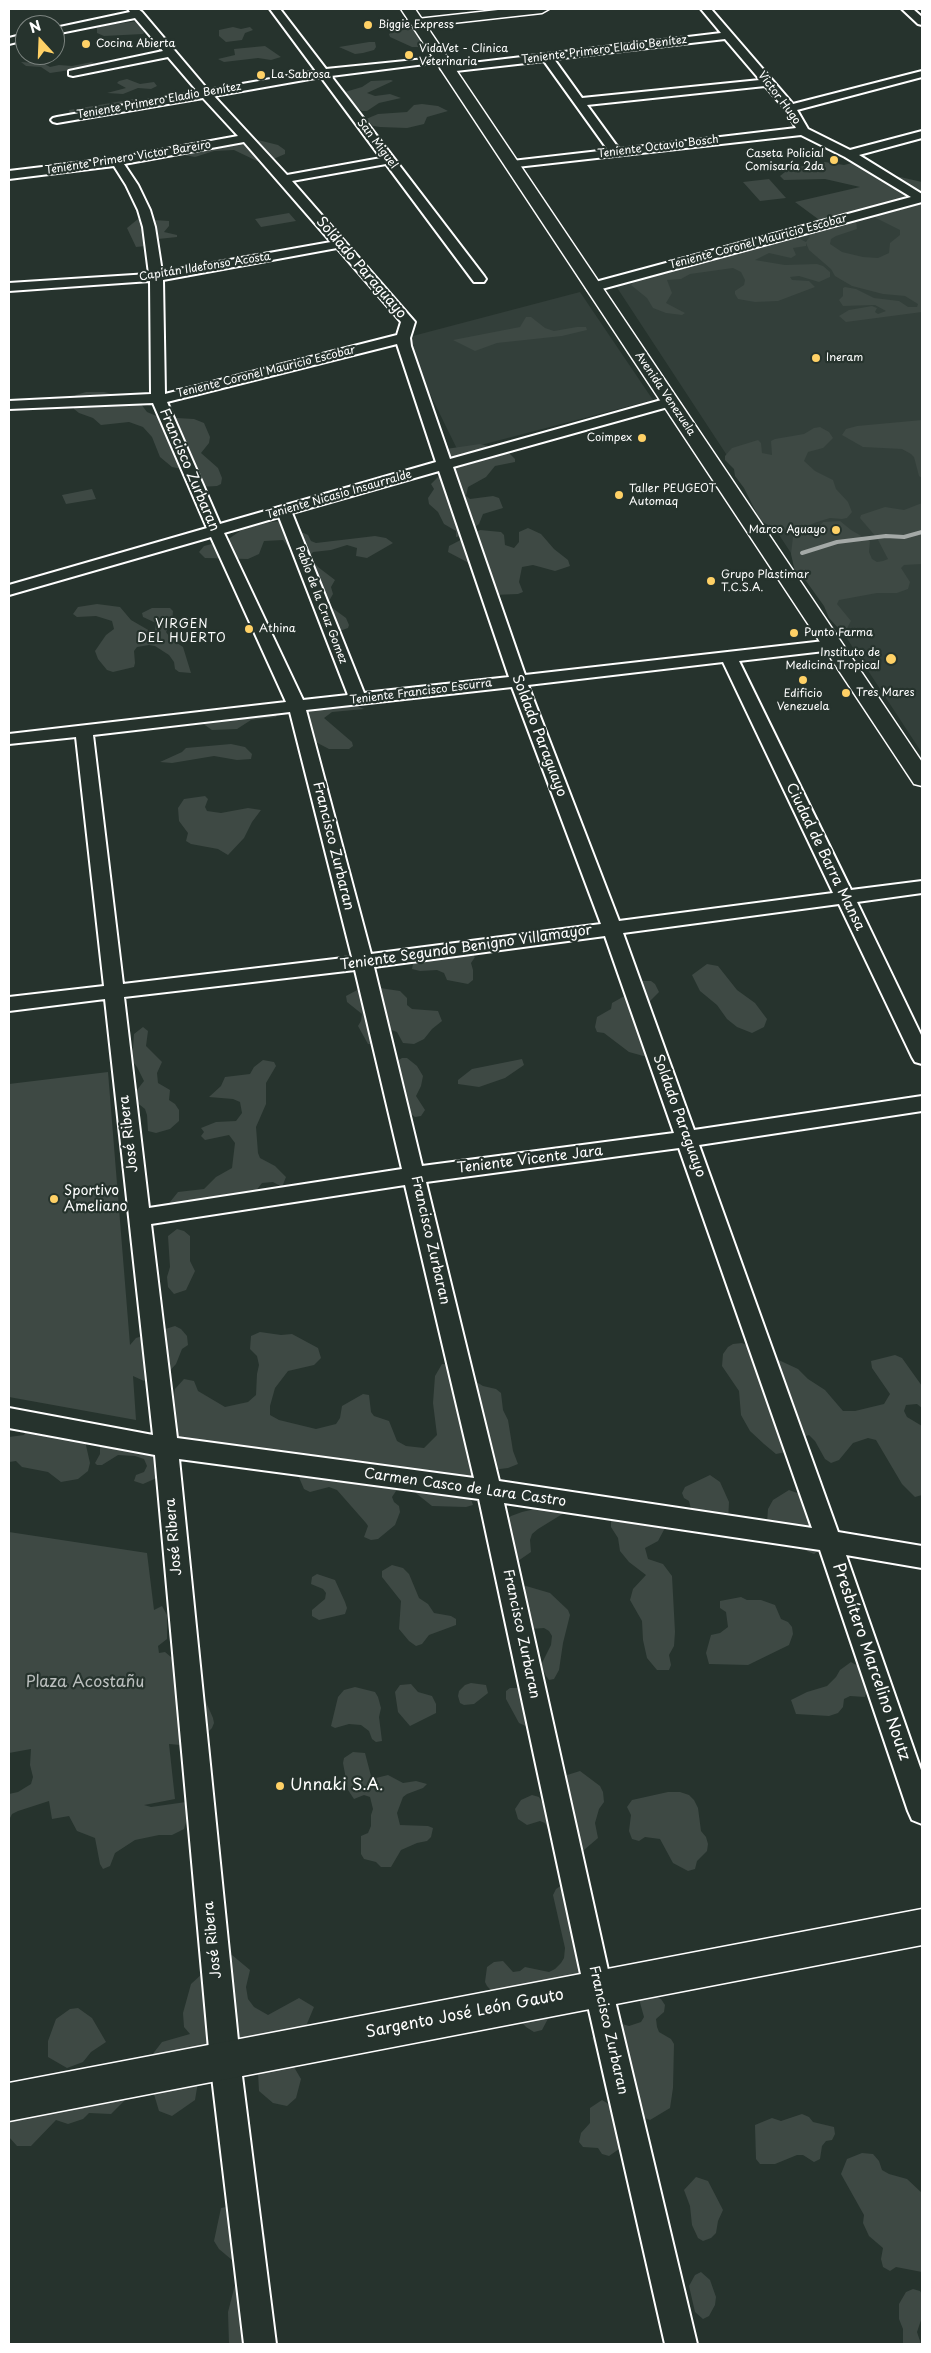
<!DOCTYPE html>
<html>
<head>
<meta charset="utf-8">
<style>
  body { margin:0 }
  #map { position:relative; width:931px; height:2353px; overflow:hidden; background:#26332d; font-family:"Playpen Sans",sans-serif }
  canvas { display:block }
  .frame { position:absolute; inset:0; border:10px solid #fff; pointer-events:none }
  .north { position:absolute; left:15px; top:15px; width:50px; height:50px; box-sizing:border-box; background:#26332d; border:1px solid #7d8581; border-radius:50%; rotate:340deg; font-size:14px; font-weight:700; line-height:20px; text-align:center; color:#fff }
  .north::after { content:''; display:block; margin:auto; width:18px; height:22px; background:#ffd166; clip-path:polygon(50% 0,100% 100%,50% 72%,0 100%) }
</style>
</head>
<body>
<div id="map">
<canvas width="931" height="2353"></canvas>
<div class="frame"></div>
<div class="north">N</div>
</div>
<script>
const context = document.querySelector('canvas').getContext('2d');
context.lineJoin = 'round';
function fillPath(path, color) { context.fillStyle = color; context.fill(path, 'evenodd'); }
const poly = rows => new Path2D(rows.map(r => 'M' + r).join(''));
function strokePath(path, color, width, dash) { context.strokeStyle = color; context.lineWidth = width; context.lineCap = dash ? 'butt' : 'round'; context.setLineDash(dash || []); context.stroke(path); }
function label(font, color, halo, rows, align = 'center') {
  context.font = font + ' "Playpen Sans",sans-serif'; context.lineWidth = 4.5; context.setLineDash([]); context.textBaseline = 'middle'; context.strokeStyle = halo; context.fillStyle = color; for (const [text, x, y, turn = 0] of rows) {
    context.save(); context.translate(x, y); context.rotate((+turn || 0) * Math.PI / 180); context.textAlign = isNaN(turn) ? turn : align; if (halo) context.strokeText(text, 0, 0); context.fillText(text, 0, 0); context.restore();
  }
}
fillPath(poly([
  [922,202,922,753,614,283],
  [580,292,653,400,458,451,410,353,409,337]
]), '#333f3a');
fillPath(poly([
  [140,21,143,25,140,27,145,31,143,34,104,36,97,33,97,28,106,25],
  [233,27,241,29,250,27,253,30,245,33,242,40,226,42,219,36,219,30],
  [412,29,422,38,426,45,423,47,412,47,390,37,389,34,395,30],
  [369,42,375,42,376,47,374,50,363,53,355,54,339,47],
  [265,46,281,57,271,60,258,58,224,62,218,59,235,55,234,49],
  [44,59,43,63,50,67,59,65,72,66,92,62,95,64,84,68,50,73,41,67,26,66,21,62,35,63],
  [127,79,140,84,154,82,157,86,151,89,138,88,123,94,107,93,126,88,117,83,119,81],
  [391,80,393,81,367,93,375,96,390,94,401,98,379,103,367,111,362,111,354,105,345,92,362,87,371,81],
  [134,99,139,105,70,115,69,110],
  [422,104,438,106,448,111,427,117,424,124,407,128,380,127,373,126,366,119,378,114,407,112,414,105],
  [258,140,278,145,285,150,285,154,271,160,257,161,234,150,214,151,195,157,184,155,161,157,163,154],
  [860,161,887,174,922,182,922,312,846,322,839,316,849,310,872,306,877,308,875,312,878,314,886,311,875,305,843,306,839,300,843,296,843,288,845,287,856,289,874,298,899,301,908,307,917,307,918,304,905,296,883,294,852,286,835,276,831,269,809,250,806,243,806,246,793,248,796,255,791,258,769,253,755,260,785,265,817,264,823,266,830,272,830,277,819,282,799,276,790,277,792,280,809,281,815,287,778,301,755,302,738,299,735,294,735,291,744,285,745,280,741,272,733,268,690,274,681,279,667,280,672,293,666,303,685,313,682,315,666,313,653,308,647,298,631,285,635,281,777,240,800,239,806,242,813,231,814,221,818,219,795,202,860,187,825,179,784,180,780,176,790,168,798,167,825,162,844,165],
  [870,208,876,218,900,230,900,235,890,243,889,253,878,258,863,257,842,252,830,244,831,239,836,236,857,229,856,219,850,212],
  [769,179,786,198,760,201,743,182],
  [289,213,296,221,261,227,255,219],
  [138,219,169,221,169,226,164,232,177,235,177,237,158,239,146,246,136,247,127,228],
  [526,317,531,317,545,328,554,331,577,327,586,327,587,330,562,336,497,343,475,351,453,340,520,327],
  [86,392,104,392,138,400,147,412,159,417,194,419,204,423,210,437,209,443,201,453,218,468,222,478,221,484,217,486,200,487,182,469,172,467,160,457,152,437,143,427,129,422,101,425,93,418,79,413,74,409,71,399,76,395],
  [922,420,922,478,919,476,914,457,911,454,902,449,863,447,842,435,846,429,857,426],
  [820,427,829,432,833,438,823,448,808,452,804,461,815,471,833,480,836,489,848,502,852,512,847,518,842,519,830,518,814,523,806,528,783,532,777,531,763,522,758,516,744,488,735,476,734,469,725,460,725,456,732,448,758,440,761,443,762,453,772,455,771,441,775,439,804,434,814,428],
  [480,444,507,451,515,459,515,462,495,466,486,477,468,487,466,496,470,499,493,496,499,498,503,508,483,514,479,524,462,536,456,537,456,531,444,524,438,512,429,504,428,498,434,489,431,484,442,473,446,449],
  [92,489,96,499,66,504,62,495],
  [922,503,922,564,904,565,901,568,910,582,908,589,897,593,877,593,839,600,837,604,851,621,847,628,839,629,829,618,824,606,806,581,795,572,791,554,793,537,796,534,818,528,823,522,840,521,851,530,870,541,869,552,872,559,877,562,883,561,888,559,877,538,860,518,861,515,885,507,904,510],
  [293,520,299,531,308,535,311,541,316,543,375,536,386,538,393,543,367,558,356,556,357,548,347,545,331,550,313,552,310,555,310,558,318,567,335,580,331,587,333,594,329,601,331,607,346,618,349,625,348,628,337,632,302,565,283,540,264,541,259,554,248,559,205,558,199,552,204,546,227,540,243,529,271,522],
  [528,528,541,534,554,549,568,560,570,566,555,571,533,565,522,567,519,582,523,592,518,594,493,595,482,578,467,562,448,552,449,546,480,530,501,532,504,535,505,545,514,548,519,542,519,532],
  [97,604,120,607,131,620,150,631,155,630,156,623,143,617,142,613,152,608,170,608,173,611,172,622,166,632,171,639,183,647,191,673,179,672,175,669,174,662,169,655,155,646,149,645,137,647,134,651,135,663,134,667,113,672,107,670,98,659,95,651,106,635,114,629,112,621,96,616,77,617,73,614,78,607],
  [353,704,364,709,332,712,324,718,352,742,353,746,349,749,329,749,308,738,305,711,310,709],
  [278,713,276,717,251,720,237,729,212,730,199,721],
  [231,744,245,747,252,754,251,759,237,760,214,756,172,763,160,762,182,752,186,748],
  [205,796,208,799,205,807,207,811,221,813,248,808,261,810,252,822,244,838,228,855,218,849,191,844,186,841,188,833,179,821,178,808,184,799],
  [470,953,475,957,471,963,473,970,473,980,468,984,447,980,444,973,437,970,420,971,412,969,413,964,417,961],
  [707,964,718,966,737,990,755,1003,767,1019,764,1027,752,1033,737,1027,727,1019,717,1005,700,991,692,975],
  [639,981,651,981,655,984,659,992,647,1004,650,1057,647,1057,629,1052,604,1033,597,1032,595,1027,597,1017,611,1009,612,1003,628,994],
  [373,987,400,991,407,998,407,1005,412,1009,438,1011,442,1021,432,1029,424,1039,414,1044,403,1043,397,1032,389,1029,384,1031,376,1044,368,1044,358,1026,361,1021,362,1014,347,1002,346,996,361,988],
  [143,1027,148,1031,146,1046,162,1062,157,1073,158,1083,170,1090,169,1100,175,1104,179,1110,179,1121,170,1129,156,1133,148,1131,147,1115,145,1109,135,1101,133,1095,144,1081,137,1067,130,1058,133,1048,134,1034],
  [402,1058,407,1058,417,1066,423,1076,421,1086,416,1096,425,1110,421,1116,415,1117,408,1112,392,1064],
  [522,1059,524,1065,505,1078,479,1087,458,1084,458,1080,472,1069],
  [263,1060,274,1062,276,1066,266,1083,266,1104,256,1127,258,1153,260,1158,275,1166,286,1177,282,1187,273,1182,262,1183,255,1192,171,1207,170,1202,178,1192,204,1189,216,1177,232,1168,235,1143,229,1135,205,1140,201,1136,204,1132,201,1128,216,1122,236,1121,242,1113,240,1102,233,1099,209,1097,221,1086,225,1077,250,1074,254,1067],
  [108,1072,130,1345,136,1338,175,1326,181,1329,187,1336,188,1345,182,1349,176,1364,166,1375,144,1381,133,1376,136,1420,9,1397,9,1084],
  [177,1229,184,1231,190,1236,190,1261,195,1271,186,1290,174,1294,168,1287,167,1277,170,1267,168,1236],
  [260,1332,281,1335,292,1334,318,1348,321,1358,314,1365,288,1371,275,1388,270,1406,270,1415,279,1420,316,1429,336,1424,340,1418,342,1406,363,1394,369,1395,371,1412,374,1416,389,1421,397,1441,406,1446,424,1448,437,1435,433,1403,435,1376,442,1364,454,1365,468,1377,483,1386,496,1389,501,1393,503,1410,508,1420,513,1451,518,1464,508,1468,492,1470,469,1493,473,1505,466,1507,432,1506,412,1490,402,1489,396,1491,392,1497,394,1502,399,1506,400,1512,395,1525,378,1539,371,1540,364,1537,368,1526,366,1523,337,1490,329,1487,310,1492,304,1489,298,1475,189,1460,174,1456,170,1428,175,1389,184,1379,194,1381,198,1391,225,1407,248,1402,256,1395,257,1374,259,1365,257,1356,250,1349,251,1336],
  [742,1343,798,1369,808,1379,825,1390,843,1411,855,1411,884,1404,890,1394,872,1368,871,1361,895,1355,902,1358,922,1386,922,1408,917,1404,906,1405,904,1411,907,1417,922,1426,922,1495,915,1497,902,1484,876,1440,868,1438,853,1443,839,1460,831,1463,825,1459,815,1441,809,1435,800,1438,791,1451,776,1454,764,1444,750,1431,741,1415,739,1391,722,1366,723,1354,728,1347,733,1344],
  [26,1431,85,1441,90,1463,88,1471,78,1479,61,1482,48,1472,22,1467,16,1461,9,1462,9,1437,24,1435],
  [152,1436,159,1477,143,1484,134,1481,136,1475,144,1472,147,1466,144,1459,135,1456,118,1455,102,1465,97,1465,95,1463,100,1454,100,1443],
  [710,1475,720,1482,729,1502,728,1522,723,1536,707,1534,696,1529,689,1501,684,1498,682,1493,685,1487],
  [789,1490,800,1494,808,1504,822,1548,814,1554,795,1546,776,1544,773,1540,767,1523,768,1509,773,1500],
  [577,1505,538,1529,532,1534,530,1540,531,1552,518,1561,513,1561,501,1524,511,1516,522,1512,539,1508],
  [611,1518,666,1526,658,1541,645,1548,648,1559,663,1564,672,1576,675,1632,674,1646,669,1655,671,1665,669,1670,657,1670,647,1658,643,1640,642,1621,630,1600,633,1589,646,1575,629,1562,620,1551,618,1538,611,1527],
  [9,1532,147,1553,154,1610,162,1606,167,1615,167,1639,158,1646,159,1653,165,1652,183,1667,206,1702,213,1718,214,1723,212,1728,197,1743,192,1746,169,1744,175,1799,144,1805,151,1807,186,1802,189,1812,184,1829,172,1835,159,1835,135,1840,115,1853,110,1866,103,1869,100,1864,95,1838,77,1831,69,1816,52,1819,49,1801,18,1811,12,1814,9,1820,9,1794,18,1792,31,1784,33,1777,30,1765,31,1749,9,1753],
  [392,1565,403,1568,409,1574,419,1598,428,1604,434,1613,451,1616,456,1619,456,1625,429,1635,422,1644,416,1646,409,1641,399,1629,401,1601,382,1577,382,1571],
  [317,1574,335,1580,345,1602,347,1608,345,1614,319,1620,312,1616,312,1610,325,1599,326,1593,323,1589,311,1584,312,1577],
  [526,1586,550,1593,568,1610,570,1615,563,1643,559,1670,554,1679,549,1680,546,1676,541,1665,551,1645,552,1636,549,1631,544,1628,531,1629,518,1589],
  [741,1597,747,1600,761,1600,775,1605,781,1619,788,1622,792,1627,793,1634,789,1645,748,1665,709,1664,706,1653,711,1635,720,1633,728,1627,726,1612,720,1608,720,1601],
  [851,1662,863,1669,869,1683,865,1697,850,1696,844,1699,843,1707,838,1713,829,1716,796,1714,791,1700,807,1692,827,1686,836,1677,840,1670],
  [471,1683,486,1685,488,1693,474,1704,464,1705,460,1703,458,1696,459,1691,465,1685],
  [411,1684,418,1692,432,1696,436,1704,436,1713,410,1726,398,1712,395,1692,400,1685],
  [355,1687,375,1692,378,1697,381,1708,379,1717,382,1741,376,1742,372,1739,369,1731,361,1725,349,1724,335,1728,331,1726,338,1697,344,1690],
  [510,1688,519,1688,530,1694,543,1730,528,1727,519,1723,506,1699,506,1691],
  [353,1752,365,1753,371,1776,376,1778,388,1775,403,1783,416,1781,427,1784,423,1788,407,1794,403,1797,397,1813,400,1825,428,1826,433,1828,431,1837,427,1841,417,1843,401,1850,391,1867,381,1867,376,1862,364,1859,361,1854,361,1836,368,1833,371,1826,371,1815,373,1809,370,1797,364,1795,354,1799,348,1790,343,1763,344,1758],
  [580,1771,600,1786,603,1792,604,1802,599,1809,595,1823,598,1838,584,1850,580,1850,549,1831,545,1823,540,1821,527,1825,518,1819,515,1809,521,1800,532,1795,539,1797,545,1807,548,1808,564,1776],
  [668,1792,680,1792,689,1795,694,1800,698,1808,701,1831,706,1837,708,1844,707,1851,697,1861,695,1869,688,1871,673,1863,660,1839,645,1837,639,1841,632,1839,629,1831,631,1815,627,1807,632,1800],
  [562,1885,595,1929,606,1956,607,1964,606,1970,551,2013,542,2030,534,2032,526,2027,487,1986,485,1982,487,1967,494,1962,503,1961,513,1972,520,1971,525,1967,549,1972,555,1969,561,1963,564,1958,565,1948,553,1895,556,1889],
  [232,1955,250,1970,246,1987,248,1999,254,2007,268,2015,299,1998,314,2007,291,2062,301,2079,296,2098,287,2106,273,2103,259,2091,258,2072,199,2076,195,2100,172,2116,159,2111,145,2064,162,2042,190,2034,184,2027,183,2013,191,1984,215,1962],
  [649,1994,661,1999,665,2005,664,2012,656,2019,657,2027,659,2032,671,2039,674,2044,673,2088,670,2108,650,2120,637,2115,599,2057,592,2038,596,2032,612,2021,629,2026,641,2022,644,2017,639,1999],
  [78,2008,92,2018,106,2042,91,2052,83,2062,67,2068,48,2057,48,2041,56,2019,70,2009],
  [122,2091,124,2101,111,2114,89,2113,83,2119,68,2124,56,2120,31,2146,17,2146,9,2137,9,2117,13,2110],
  [602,2100,607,2103,613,2113,619,2142,619,2149,609,2156,602,2154,598,2148,583,2147,579,2142,581,2133,590,2123,590,2108],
  [802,2114,809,2117,813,2122,834,2127,835,2134,832,2140,826,2141,822,2146,820,2159,814,2162,803,2155,797,2155,775,2164,760,2164,756,2159,755,2125,772,2118,781,2121],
  [862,2153,873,2154,879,2161,882,2170,889,2174,907,2179,922,2193,922,2272,896,2267,890,2271,883,2267,881,2259,883,2248,869,2236,863,2223,864,2215,841,2174,847,2159],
  [696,2177,708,2181,723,2210,718,2221,716,2233,711,2238,703,2241,698,2238,692,2225,690,2206,684,2190],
  [231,2206,249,2212,263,2229,266,2241,265,2256,262,2266,260,2301,267,2344,229,2344,228,2312,236,2281,236,2271,232,2260,219,2249,214,2241,221,2208],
  [701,2272,710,2280,716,2297,715,2305,709,2316,703,2319,695,2312,689,2286,695,2275],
  [913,2289,920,2291,922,2294,922,2317,917,2332,921,2344,903,2344,903,2329,899,2319,899,2304,906,2292]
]), '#3e4944');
strokePath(poly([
  [802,553,837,542,886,536,904,537,922,532]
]), '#a4a9a7', 4);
const minor = poly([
  [128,9,138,9,142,12,208,90,316,71,270,9,280,9,326,69,445,57,445,61,441,62,331,76,484,276,486,279,484,282,474,282,386,164,292,181,415,322,410,338,411,346,450,459,665,399,670,398,677,402,675,405,453,467,525,675,833,640,839,642,841,645,839,648,833,650,739,661,851,890,922,881,922,893,857,902,922,1037,922,1064,915,1062,912,1057,839,904,623,933,694,1130,922,1096,922,1111,699,1145,838,1532,922,1546,922,1568,846,1555,922,1773,922,1824,912,1820,908,1811,820,1550,504,1503,612,1988,697,2344,665,2344,584,1988,479,1499,179,1459,240,2060,276,2344,244,2344,210,2060,155,1455,9,1428,9,1408,153,1435,105,999,9,1011,9,997,104,986,76,737,9,744,9,734,286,702,211,537,9,595,9,585,207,528,153,403,9,409,9,401,151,394,150,281,9,291,9,283,149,274,143,227,138,210,126,185,114,166,9,179,9,171,117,158,238,136,203,98,57,123,53,122,51,120,53,118,57,117,198,92,168,57,73,76,69,75,69,71,163,51,135,18,55,34,55,28,130,12,128,9],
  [321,77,381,158,287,175,214,96,321,77],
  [244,142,331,242,162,272,155,227,150,210,138,185,124,164,244,142],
  [337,248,401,322,397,335,165,394,163,280,337,248],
  [397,344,436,462,220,524,167,402,397,344],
  [439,471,509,677,364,693,292,513,439,471],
  [279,517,348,695,303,700,224,533,279,517],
  [723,662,833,893,619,921,528,685,723,662],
  [512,687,601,924,371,954,306,710,512,687],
  [290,712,352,957,123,984,93,735,290,712],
  [605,936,674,1133,422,1166,374,967,605,936],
  [355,970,402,1169,149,1208,124,997,355,970],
  [679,1148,812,1528,499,1481,426,1182,679,1148],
  [405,1185,474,1478,177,1438,151,1224,405,1185],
  [701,9,711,9,793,104,922,71,922,77,797,110,808,129,850,150,922,131,922,138,859,155,922,194,922,202,598,290,588,290,586,287,588,284,911,197,845,157,801,135,508,168,506,165,512,161,608,150,544,61,447,72,441,69,447,66,721,33,701,9],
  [725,39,760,80,582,98,554,59,725,39],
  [765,86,785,109,796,128,619,149,587,105,765,86],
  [902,9,913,9,922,17,922,25,918,24,902,9],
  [25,34,25,40,9,44,9,38,25,34]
]);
const tertiary = poly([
  [507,9,549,9,542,13,417,27,410,23,417,19,507,9],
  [922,1909,922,1945,9,2121,9,2083,922,1909]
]);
const secondary = poly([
  [401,9,415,9,922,762,922,786,914,784,401,9]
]);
strokePath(minor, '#fff', 4);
strokePath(tertiary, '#fff', 3);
strokePath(secondary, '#fff', 3);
fillPath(minor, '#26332d');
fillPath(tertiary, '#26332d');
fillPath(secondary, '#26332d');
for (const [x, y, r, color] of [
  [368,25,5,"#ffd166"],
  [86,44,5,"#ffd166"],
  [409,55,5,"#ffd166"],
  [261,75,5,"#ffd166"],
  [834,160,5,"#ffd166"],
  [816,358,5,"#ffd166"],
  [642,438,5,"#ffd166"],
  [619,495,5,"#ffd166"],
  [836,530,5,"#ffd166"],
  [711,581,5,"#ffd166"],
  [249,629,5,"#ffd166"],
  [794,633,5,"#ffd166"],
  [891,659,6,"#ffd166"],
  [803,680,5,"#ffd166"],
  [846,693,5,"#ffd166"],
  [54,1199,5,"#ffd166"],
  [280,1786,5,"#ffd166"]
]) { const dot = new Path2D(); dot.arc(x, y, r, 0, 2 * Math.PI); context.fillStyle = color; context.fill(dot); strokePath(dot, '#26332d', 2); }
label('11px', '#fff', '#26332d', [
  ["Biggie Express",378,25],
  ["Cocina Abierta",96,44],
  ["VidaVet - Clinica",419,49],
  ["Veterinaria",419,62],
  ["La Sabrosa",271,75],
  ["Caseta Policial",824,154,"right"],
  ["Comisaría 2da",824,167,"right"],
  ["Ineram",826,358],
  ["Coimpex",632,438,"right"],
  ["Taller PEUGEOT",629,489],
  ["Automaq",629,502],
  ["Marco Aguayo",826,530,"right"],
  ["Grupo Plastimar",721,575],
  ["T.C.S.A.",721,588],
  ["Athina",259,629],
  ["Punto Farma",804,633],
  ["Instituto de",880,653,"right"],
  ["Medicina Tropical",880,666,"right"],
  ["Tres Mares",856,693],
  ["Edificio",803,694,"center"],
  ["Venezuela",803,707,"center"]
], 'left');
label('11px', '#fff', '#26332d', [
  ["Teniente Primero Eladio Benítez",604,50,-7],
  ["Victor Hugo",779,98,53],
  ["Teniente Primero Eladio Benítez",159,101,-10],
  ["San Miguel",377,144,53],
  ["Teniente Octavio Bosch",658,147,-7],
  ["Teniente Primero Victor Bareiro",128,158,-9],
  ["Teniente Coronel Mauricio Escobar",758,242,-15],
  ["Capitán Ildefonso Acosta",205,267,-9],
  ["Teniente Coronel Mauricio Escobar",266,372,-14],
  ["Avenida Venezuela",665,394,56],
  ["Teniente Nicasio Insaurralde",339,495,-16],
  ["Pablo de la Cruz Gomez",321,605,69],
  ["Teniente Francisco Escurra",421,692,-7]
]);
context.letterSpacing = '1px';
label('12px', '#fff', '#26332d', [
  ["VIRGEN",182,625],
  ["DEL HUERTO",182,639]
]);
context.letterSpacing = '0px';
label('14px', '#fff', '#26332d', [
  ["Soldado Paraguayo",361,268,49],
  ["Francisco Zurbaran",189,470,67],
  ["Soldado Paraguayo",539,736,69],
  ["Francisco Zurbaran",333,846,76],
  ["Ciudad de Barra Mansa",825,857,64],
  ["Teniente Segundo Benigno Villamayor",466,948,-8],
  ["Soldado Paraguayo",679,1116,70],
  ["José Ribera",129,1134,-97],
  ["Teniente Vicente Jara",530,1160,-7],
  ["Francisco Zurbaran",430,1240,77],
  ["Carmen Casco de Lara Castro",465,1488,8],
  ["José Ribera",174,1537,-95],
  ["Francisco Zurbaran",521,1634,78],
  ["José Ribera",213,1940,-96],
  ["Francisco Zurbaran",608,2030,77]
]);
label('14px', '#fff', '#26332d', [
  ["Sportivo",64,1191],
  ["Ameliano",64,1207]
], 'left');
label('16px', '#fff', '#26332d', [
  ["Presbítero Marcelino Noutz",871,1662,71],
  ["Sargento José León Gauto",465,2014,-11]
]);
label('16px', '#bbbfbe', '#26332d', [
  ["Plaza Acostañu",85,1683]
]);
label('16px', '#fff', '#26332d', [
  ["Unnaki S.A.",290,1786]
], 'left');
</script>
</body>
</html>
